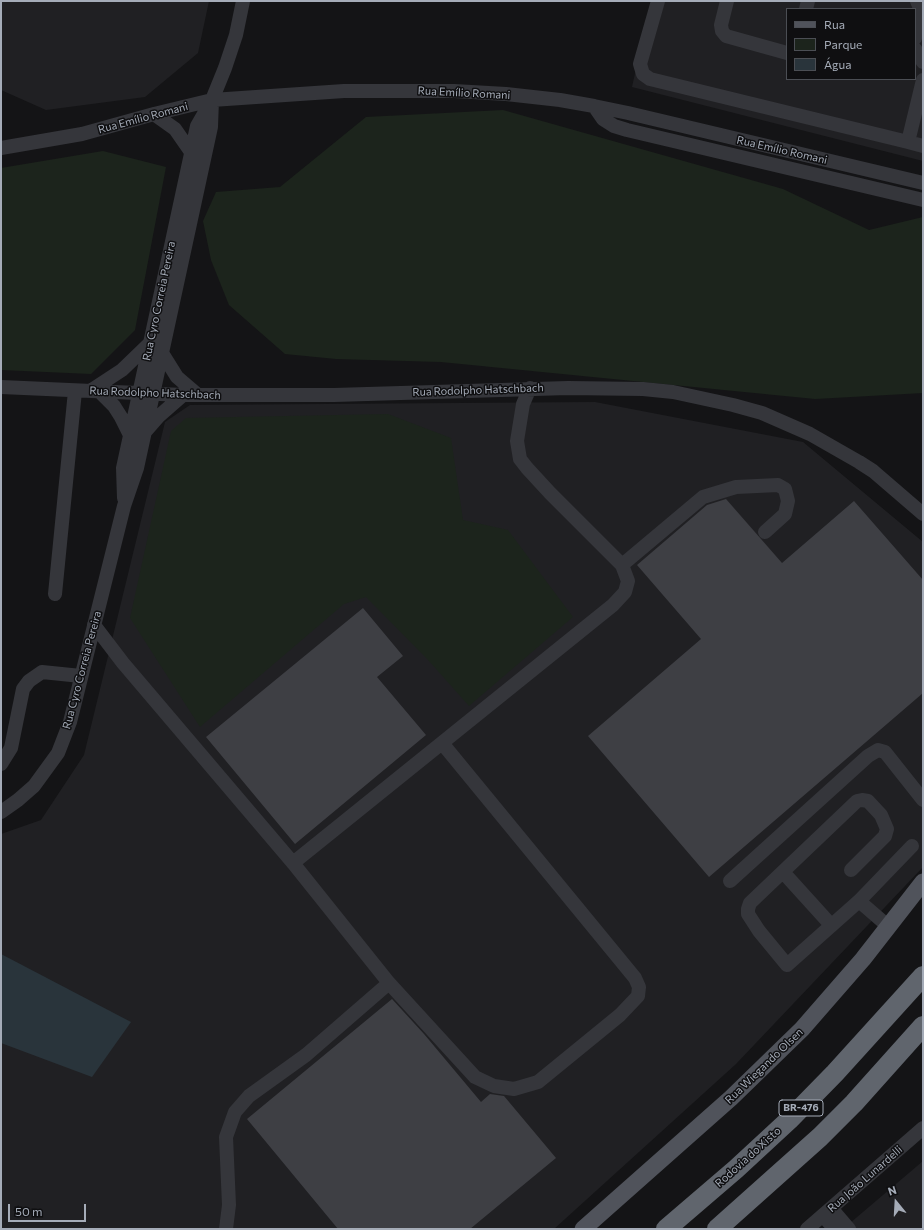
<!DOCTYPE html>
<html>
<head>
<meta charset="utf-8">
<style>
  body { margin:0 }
  #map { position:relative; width:924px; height:1230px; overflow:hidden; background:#141416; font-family:Commissioner,sans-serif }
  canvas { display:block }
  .frame { position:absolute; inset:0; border:2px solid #a5acb8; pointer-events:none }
  .legend { position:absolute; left:786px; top:8px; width:130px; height:72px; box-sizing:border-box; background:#0f0f11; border:1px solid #4b4e54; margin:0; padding:5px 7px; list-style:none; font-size:12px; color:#a5acb8 }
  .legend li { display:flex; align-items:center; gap:8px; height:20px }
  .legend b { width:20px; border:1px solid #4b4e54 }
  .north { position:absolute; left:876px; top:1182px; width:40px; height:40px; -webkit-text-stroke:3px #0f0f11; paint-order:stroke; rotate:342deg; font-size:11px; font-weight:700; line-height:16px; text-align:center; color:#a5acb8 }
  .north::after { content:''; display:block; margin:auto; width:14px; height:18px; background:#a5acb8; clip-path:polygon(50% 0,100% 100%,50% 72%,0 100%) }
  .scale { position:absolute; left:8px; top:1204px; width:78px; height:18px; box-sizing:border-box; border:2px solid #a5acb8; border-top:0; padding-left:5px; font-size:12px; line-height:14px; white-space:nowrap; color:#a5acb8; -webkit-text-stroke:3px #0f0f11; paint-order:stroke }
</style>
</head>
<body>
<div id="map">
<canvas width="924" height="1230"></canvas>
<div class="frame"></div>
<ul class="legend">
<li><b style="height:5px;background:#50535b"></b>Rua</li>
<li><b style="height:11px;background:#1c241c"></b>Parque</li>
<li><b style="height:11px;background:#29343b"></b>Água</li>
</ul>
<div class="north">N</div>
<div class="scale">50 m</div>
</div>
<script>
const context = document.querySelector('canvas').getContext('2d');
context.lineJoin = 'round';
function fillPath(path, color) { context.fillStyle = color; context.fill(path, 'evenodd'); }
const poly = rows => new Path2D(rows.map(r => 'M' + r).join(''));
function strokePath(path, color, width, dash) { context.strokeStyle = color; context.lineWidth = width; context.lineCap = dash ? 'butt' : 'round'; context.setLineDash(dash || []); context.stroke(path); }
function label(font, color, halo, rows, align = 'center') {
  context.font = font + ' Commissioner,sans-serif'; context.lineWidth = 3; context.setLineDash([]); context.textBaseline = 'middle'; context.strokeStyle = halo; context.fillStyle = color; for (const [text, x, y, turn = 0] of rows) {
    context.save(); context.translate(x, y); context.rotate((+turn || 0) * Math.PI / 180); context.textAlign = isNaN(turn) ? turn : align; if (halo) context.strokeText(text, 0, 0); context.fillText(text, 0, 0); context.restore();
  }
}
fillPath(poly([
  [1,1,209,1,198,53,145,97,46,110,1,90],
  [651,1,923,1,923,161,632,87],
  [787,9,915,9,915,79,787,79],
  [595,402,803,442,923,542,923,867,736,1064,554,1229,1,1229,1,834,41,820,84,755,165,422,190,405],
  [923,1161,923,1229,843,1229]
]), '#202023');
fillPath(poly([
  [503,110,783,189,869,230,923,217,923,393,815,399,441,362,336,359,285,354,229,305,211,260,203,221,216,192,280,187,366,117],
  [103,151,166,167,135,330,91,374,1,370,1,168],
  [388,414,451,438,463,520,508,530,573,617,469,706,429,661,366,597,344,604,200,727,130,618,171,431,186,418]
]), '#1c241c');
fillPath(poly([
  [1,954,131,1022,92,1077,1,1043]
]), '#29343b');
fillPath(poly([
  [726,499,782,563,854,501,923,580,923,693,709,877,588,736,701,639,637,565,707,505],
  [363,608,403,656,377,677,426,735,295,844,206,737],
  [392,999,424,1034,481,1102,490,1094,504,1096,556,1158,470,1229,338,1229,247,1119]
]), '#3e3f44');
strokePath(poly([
  [658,1,640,64,643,74,650,79,908,142],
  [727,1,721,25,722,31,726,36,787,53],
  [806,9,808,1],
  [915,38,920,8,917,1],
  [915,49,923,62],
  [923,80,908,142,923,146],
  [594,106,603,119,614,126,627,130,923,200],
  [154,114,175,129,191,152],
  [1,148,82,134,154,114,212,100,344,91,454,91,506,94,560,100,594,106,628,113,923,183],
  [162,353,177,377,198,395],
  [1,387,183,395,334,395,568,388,643,389,673,392,733,405,762,413,810,434,859,462,873,471,923,514],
  [90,391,122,370,150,343],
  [100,392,114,406,121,417,130,435],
  [145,432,159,416,183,395],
  [124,498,123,468,197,126,212,100,225,68,236,35,243,1],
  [622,565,703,497,736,487,778,485,785,489,788,501,785,514,765,532],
  [55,594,75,391],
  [94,625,123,663,293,863,389,983,475,1077,494,1086,514,1089,538,1082,620,1015,638,996,639,987,635,978,442,743],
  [1,764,11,748,23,689,29,681,42,672,81,676],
  [1,812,18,800,34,786,58,753,70,722,124,506,137,468,211,127,212,100],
  [293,863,613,605,625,592,628,581,622,565,550,493,527,468,520,459,517,441,523,404,530,388],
  [851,870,885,836,887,829,881,815,868,801,862,800,857,801,750,903,748,909,748,914,759,931,787,965,859,901,912,846],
  [783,872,831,925],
  [730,881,868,756,878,750,885,752,923,800],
  [859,901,889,927],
  [831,1208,849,1229],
  [823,1216,835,1229],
  [226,1229,229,1205,226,1137,235,1112,249,1096,306,1055,389,983],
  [807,1229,923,1128]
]), '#35363b', 14);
strokePath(poly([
  [583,1229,731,1098,802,1029,863,959,923,882]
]), '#50535b', 17);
strokePath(poly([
  [666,1229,736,1169,789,1120,835,1073,923,976],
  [717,1229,820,1137,854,1103,923,1026]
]), '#60656d', 20);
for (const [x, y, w] of [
  [801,1108,44]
]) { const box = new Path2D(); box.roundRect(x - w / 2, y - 8, w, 16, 3); context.fillStyle = '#0f0f11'; context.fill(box); strokePath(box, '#a5acb8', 1); }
label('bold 10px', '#a5acb8', null, [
  ["BR-476",801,1108]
]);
label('11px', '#a5acb8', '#0f0f11', [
  ["Rua Emílio Romani",464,93,3],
  ["Rua Emílio Romani",143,118,-15],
  ["Rua Emílio Romani",782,150,13],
  ["Rua Cyro Correia Pereira",159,301,-78],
  ["Rua Rodolpho Hatschbach",478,390,-2],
  ["Rua Rodolpho Hatschbach",155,393,2],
  ["Rua Cyro Correia Pereira",82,670,-75],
  ["Rua Wiegando Olsen",764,1066,-44],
  ["Rodovia do Xisto",748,1157,-42],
  ["Rua João Lunardelli",865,1179,-41]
]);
</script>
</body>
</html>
